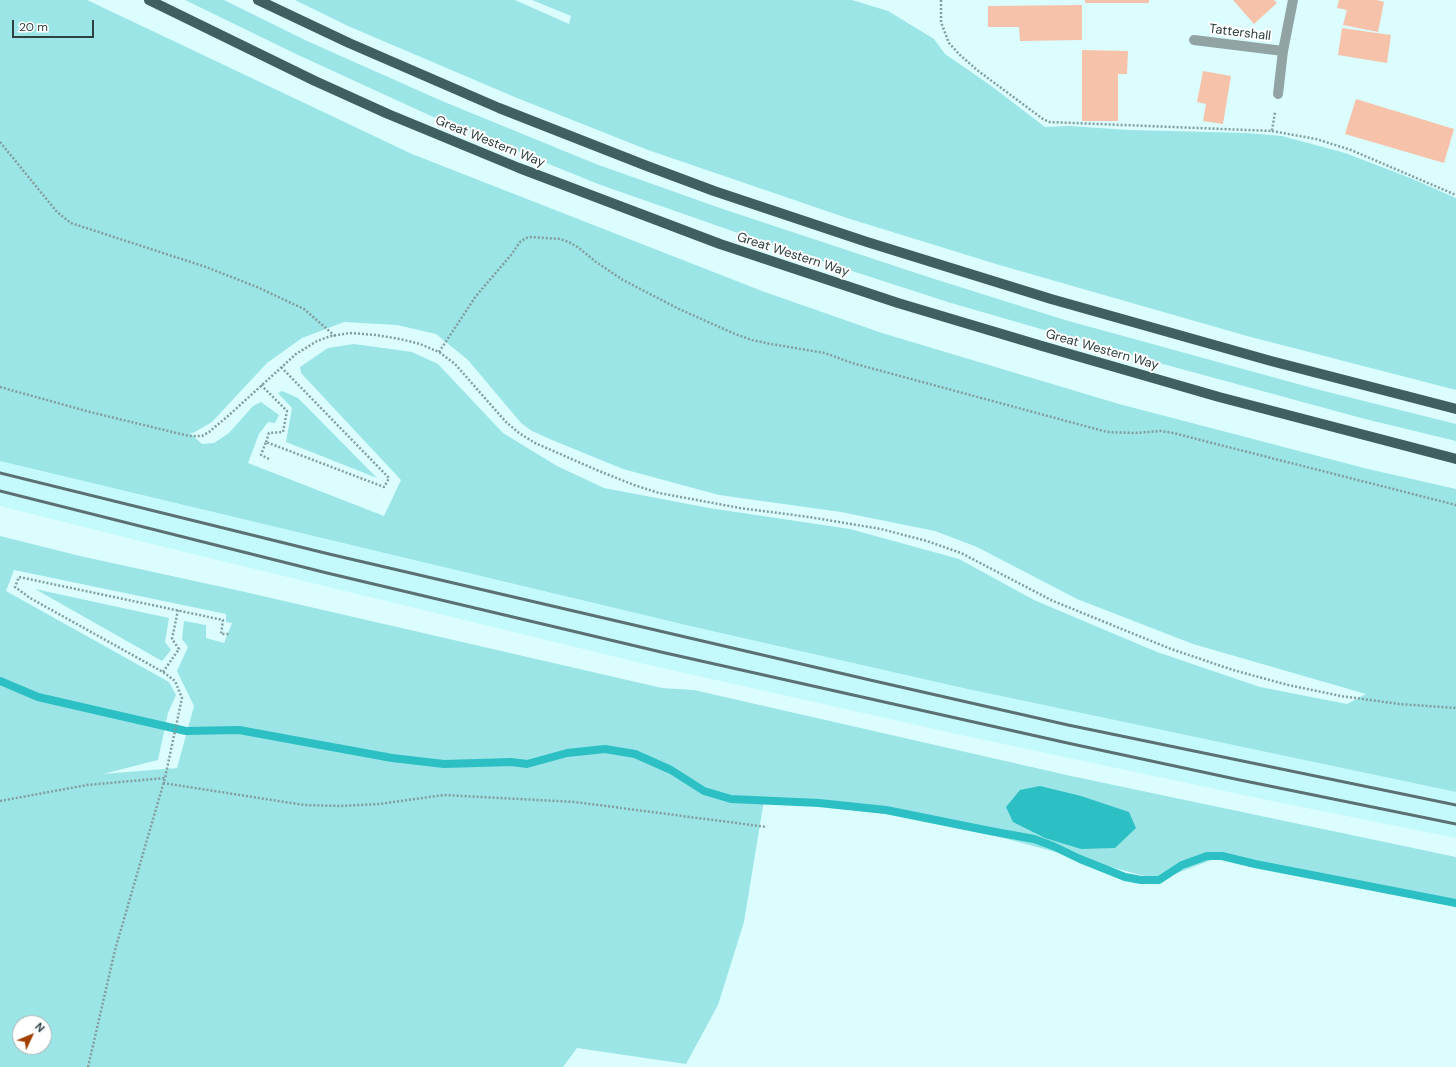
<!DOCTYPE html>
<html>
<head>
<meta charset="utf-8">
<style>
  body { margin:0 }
  #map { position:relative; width:1456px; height:1067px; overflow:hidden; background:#dbfdfe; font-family:"DM Sans",sans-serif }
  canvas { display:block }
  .north { position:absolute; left:12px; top:1015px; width:40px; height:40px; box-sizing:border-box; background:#fff; border:1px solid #abb3b3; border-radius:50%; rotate:46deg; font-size:11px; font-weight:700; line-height:16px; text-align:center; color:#2e4040 }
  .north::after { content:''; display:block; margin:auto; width:14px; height:18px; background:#a24000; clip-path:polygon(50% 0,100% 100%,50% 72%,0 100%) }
  .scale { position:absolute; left:12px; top:20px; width:82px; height:18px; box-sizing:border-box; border:2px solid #2e4040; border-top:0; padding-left:5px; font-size:12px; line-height:14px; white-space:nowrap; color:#2e4040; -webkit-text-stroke:3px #fff; paint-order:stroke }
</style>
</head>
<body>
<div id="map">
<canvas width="1456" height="1067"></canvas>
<div class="north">N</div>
<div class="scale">20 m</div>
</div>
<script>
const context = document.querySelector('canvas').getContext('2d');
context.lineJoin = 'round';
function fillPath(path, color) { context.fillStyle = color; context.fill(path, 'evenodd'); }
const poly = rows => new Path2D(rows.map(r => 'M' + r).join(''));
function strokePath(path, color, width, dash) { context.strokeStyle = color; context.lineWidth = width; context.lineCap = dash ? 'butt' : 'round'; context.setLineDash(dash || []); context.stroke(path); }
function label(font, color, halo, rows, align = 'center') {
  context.font = font + ' "DM Sans",sans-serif'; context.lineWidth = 4; context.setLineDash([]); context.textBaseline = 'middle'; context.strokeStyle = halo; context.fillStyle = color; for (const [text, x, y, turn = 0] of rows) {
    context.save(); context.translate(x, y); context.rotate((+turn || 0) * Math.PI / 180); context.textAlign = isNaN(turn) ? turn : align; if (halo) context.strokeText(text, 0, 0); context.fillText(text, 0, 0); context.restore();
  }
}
fillPath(poly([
  [0,461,690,626,963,688,1456,792,1456,838,1267,800,961,735,649,665,148,543,0,506]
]), '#c4fafb');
fillPath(poly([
  [0,0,87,0,412,154,762,291,882,333,1119,404,1368,469,1456,489,1456,792,963,688,690,626,0,461],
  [344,322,397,325,436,334,468,360,521,423,532,431,552,440,623,469,719,495,841,512,935,531,977,547,1077,599,1193,644,1366,694,1347,704,1260,687,1157,652,1034,600,959,559,850,529,709,508,604,488,557,466,503,433,438,364,412,352,354,344,328,348,300,367,301,373,401,480,384,516,248,463,259,434,268,422,275,423,279,415,261,402,253,406,229,433,214,443,202,444,190,433,193,433,212,422,267,363,302,338],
  [185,0,224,0,307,41,442,101,596,164,717,207,925,276,1065,320,1316,389,1456,424,1456,441,1365,419,1152,361,951,303,778,247,598,184,431,116,296,54],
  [295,0,515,0,569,24,571,16,532,0,852,0,888,11,934,39,945,54,990,85,1045,127,1069,126,1130,130,1246,133,1282,136,1345,153,1408,177,1456,198,1456,390,1247,336,996,264,847,218,648,150,517,98,348,26],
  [282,391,298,398,377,478,286,442,292,408,278,393],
  [0,536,80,556,245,592,662,688,694,690,1071,776,1456,857,1456,903,1222,856,1159,880,937,820,764,800,744,922,718,1005,686,1064,577,1048,563,1067,0,1067],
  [14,570,226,614,226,622,232,623,224,643,206,638,206,625,184,621,182,639,188,647,177,671,194,706,177,768,103,774,158,760,168,713,176,695,169,682,6,591],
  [20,1023,44,1023,44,1047,20,1047],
  [35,589,169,618,165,642,171,650,162,661]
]), '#9be5e7');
fillPath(poly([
  [1040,786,1081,796,1129,812,1136,828,1115,848,1081,849,1045,838,1013,822,1006,807,1020,790]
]), '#2cbfc3');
strokePath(poly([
  [0,681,38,697,186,731,239,730,392,758,444,764,511,762,527,764,567,753,605,749,635,754,671,770,704,791,731,799,819,803,886,810,990,831,1034,839,1053,846,1080,859,1125,877,1141,880,1159,880,1182,865,1207,856,1222,856,1255,864,1456,903]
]), '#2cbfc3', 8);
fillPath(poly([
  [1085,0,1149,0,1149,3,1085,3],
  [1233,0,1274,0,1277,3,1254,24],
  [1339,0,1377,0,1384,2,1378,32,1343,25,1347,10,1337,8],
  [1082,5,1082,40,1020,41,1019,27,988,27,988,6],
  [1342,28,1391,35,1387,63,1338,55],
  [1082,50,1128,51,1127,74,1118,74,1118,121,1082,121],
  [1203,71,1231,76,1223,124,1203,121,1206,104,1197,102],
  [1356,99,1454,129,1444,163,1345,134]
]), '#f7c2aa');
strokePath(poly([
  [941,0,941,22,949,43,960,55,977,70,1043,119,1049,122,1272,131,1275,112],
  [1272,131,1316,139,1351,150,1456,195],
  [0,142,57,212,71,223,206,267,257,287,304,309,335,336],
  [439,352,476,296,511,255,520,242,526,238,531,237,560,239,569,242,579,248,596,262,623,280,679,309,735,334,752,340,771,344,825,353,852,363,1107,432,1135,433,1161,431,1173,433,1456,505],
  [261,385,287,411,283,432,269,433,266,442],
  [0,387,90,412,189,436,202,436,209,432,228,416,296,354,317,341,331,336,350,333,376,335,400,339,420,344,439,352,455,364,506,422,519,433,535,443,599,471,634,485,659,493,740,508,809,517,881,529,927,541,961,553,1053,601,1171,649,1233,670,1288,685,1341,696,1399,704,1456,708],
  [269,459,261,455,266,442,384,487,389,478,281,367],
  [163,672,179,649,172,639,178,610],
  [163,783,304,805,340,806,379,804,444,795,575,802,767,827],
  [0,801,87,785,165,778],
  [88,1067,115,950,165,778,182,698,175,681,163,672,30,598,15,587,19,577,223,620,221,634,230,634]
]), '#839d9d', 2.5, [2, 2]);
strokePath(poly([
  [1194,40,1283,51],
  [1278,94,1283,51,1293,0]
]), '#91a3a3', 10);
strokePath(poly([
  [149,0,315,81,388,114,519,168,720,244,898,303,1042,346,1219,397,1456,459],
  [258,0,349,43,499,108,647,166,714,191,867,242,1051,299,1271,361,1456,409]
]), '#3f5f60', 10);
strokePath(poly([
  [0,473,329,554,870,680,1068,725,1456,805],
  [0,491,327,573,661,652,1072,744,1240,780,1456,824]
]), '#5a7071', 3);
label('13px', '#2e4040', '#fff', [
  ["Tattershall",1240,33,7],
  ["Great Western Way",490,142,22],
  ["Great Western Way",793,255,18],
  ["Great Western Way",1102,350,16]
]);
</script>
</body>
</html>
